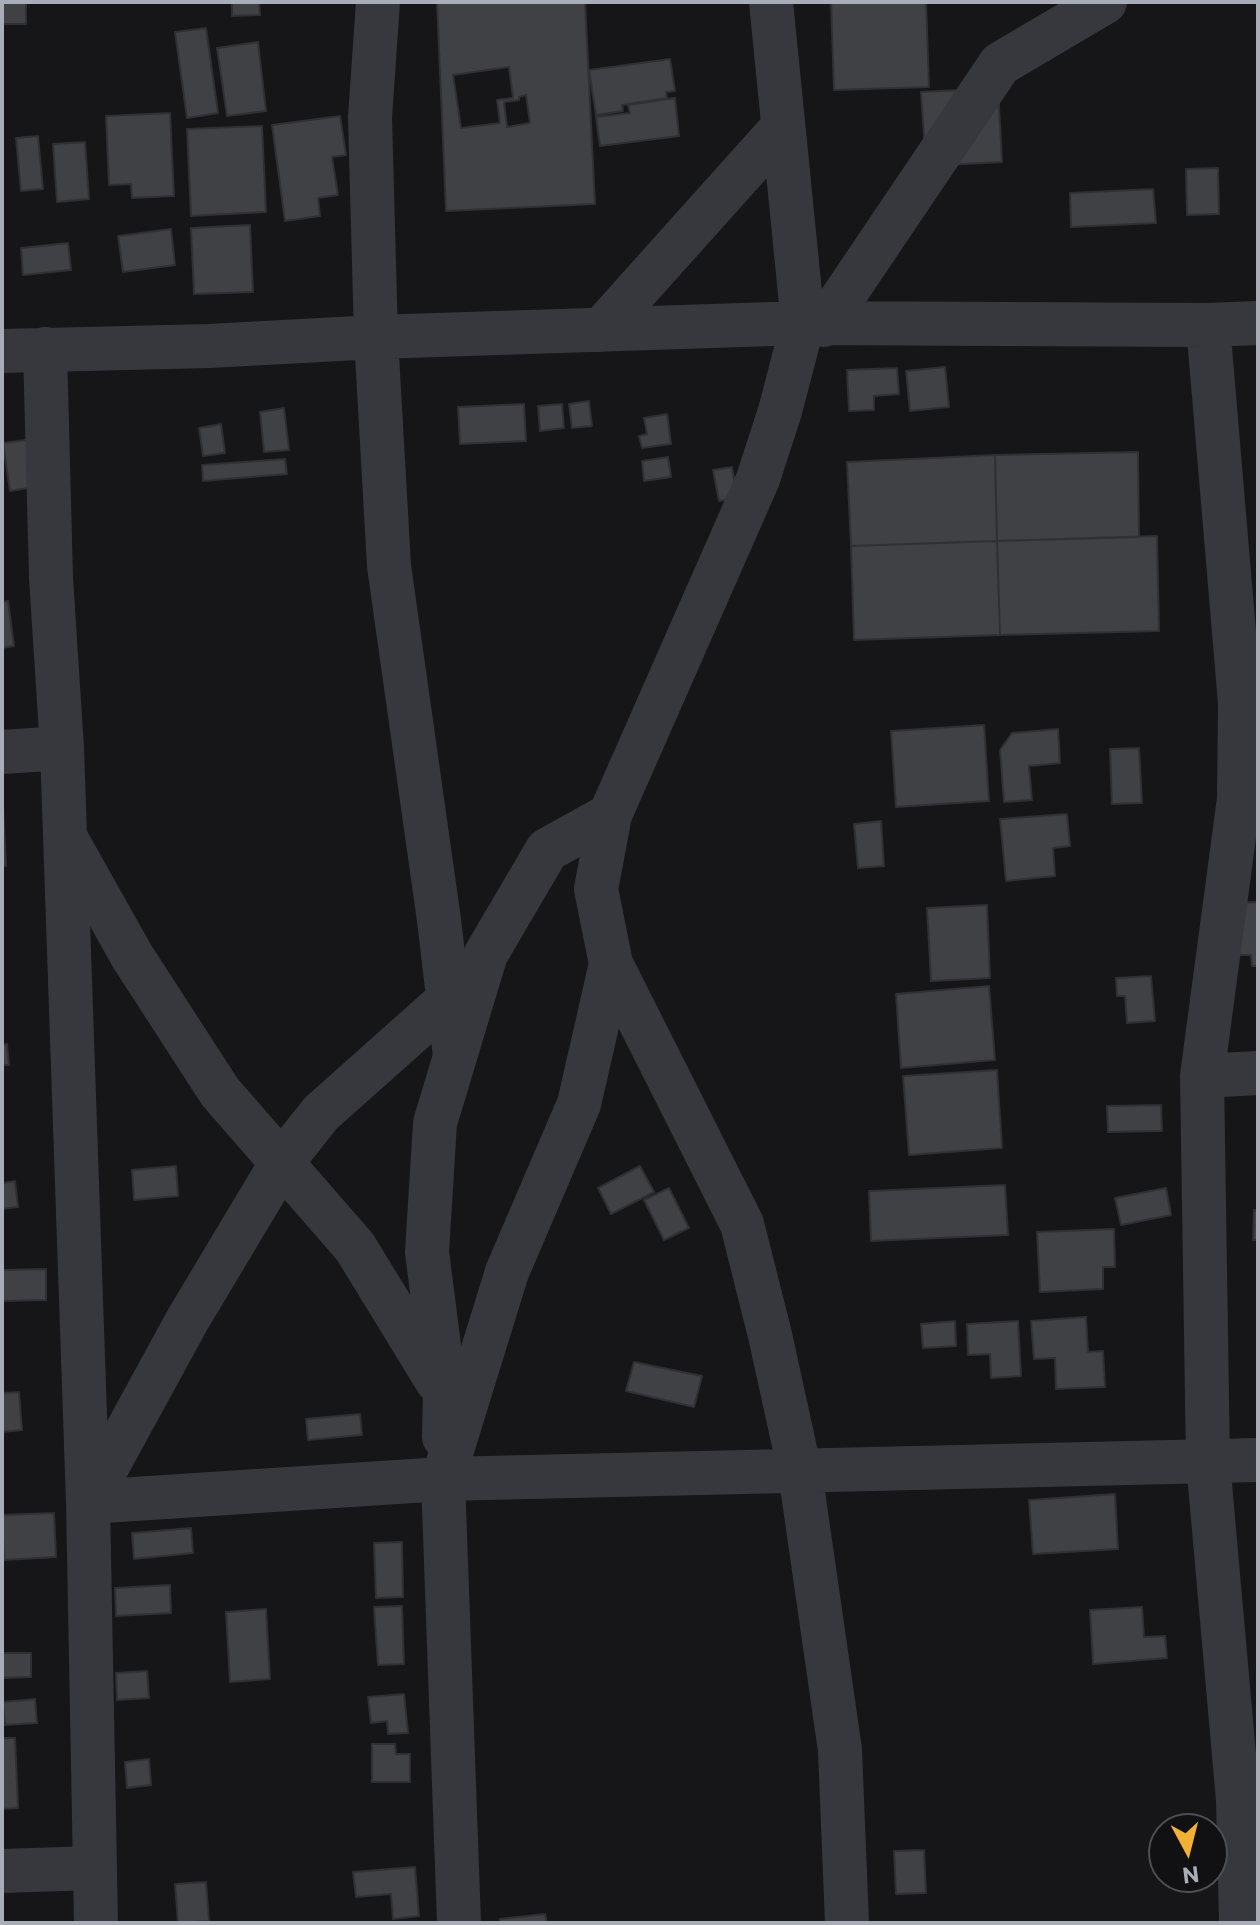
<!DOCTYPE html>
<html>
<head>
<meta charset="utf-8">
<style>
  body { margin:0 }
  #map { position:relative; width:1260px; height:1925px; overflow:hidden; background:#161618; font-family:Commissioner,sans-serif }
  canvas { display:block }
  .frame { position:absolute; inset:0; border:4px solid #a8adb8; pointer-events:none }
  .north { position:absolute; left:1148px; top:1813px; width:80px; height:80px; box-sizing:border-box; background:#111113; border:2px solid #4d4f55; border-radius:50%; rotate:173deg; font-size:22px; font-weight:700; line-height:32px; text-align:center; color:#a8adb8 }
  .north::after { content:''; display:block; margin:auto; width:28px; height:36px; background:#f2b134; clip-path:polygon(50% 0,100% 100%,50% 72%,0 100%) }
</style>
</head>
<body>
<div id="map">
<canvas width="1260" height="1925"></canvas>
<div class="frame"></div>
<div class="north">N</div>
</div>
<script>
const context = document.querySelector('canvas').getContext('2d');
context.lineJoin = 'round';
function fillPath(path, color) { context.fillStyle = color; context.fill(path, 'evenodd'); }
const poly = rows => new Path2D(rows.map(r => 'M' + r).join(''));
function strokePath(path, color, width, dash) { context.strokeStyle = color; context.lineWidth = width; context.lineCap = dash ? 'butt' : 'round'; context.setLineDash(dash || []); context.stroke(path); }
const building = poly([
  [2,2,26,2,26,24,2,24,2,2],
  [232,2,259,2,260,15,232,16,232,2],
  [437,2,585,2,595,204,446,211,437,2],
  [831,2,926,2,929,87,834,90,831,2],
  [206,28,218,113,187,118,175,32,206,28],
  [258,42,266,111,227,116,217,48,258,42],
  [670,59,675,91,666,92,667,98,622,105,623,111,596,115,589,70,670,59],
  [509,67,513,98,497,100,500,123,461,128,453,75,509,67],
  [998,88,1002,162,926,166,921,92,998,88],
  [526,95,530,123,507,127,504,102,519,100,519,97,526,95],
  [675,98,679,136,600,146,596,117,630,113,628,105,675,98],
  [170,113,174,196,132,198,131,184,109,185,106,116,170,113],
  [340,116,346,155,332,157,338,195,318,198,320,216,285,221,272,125,340,116],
  [262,126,266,212,191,216,187,129,262,126],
  [38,136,43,189,21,191,16,138,38,136],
  [85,142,89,199,57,202,53,144,85,142],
  [1218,168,1219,214,1187,215,1186,169,1218,168],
  [1153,189,1156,223,1071,227,1070,193,1153,189],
  [250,225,253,292,194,294,191,228,250,225],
  [171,229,175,265,123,272,118,236,171,229],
  [68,243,71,270,23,275,21,248,68,243],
  [945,367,949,407,910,411,906,371,945,367],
  [897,368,899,394,874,396,874,410,849,411,847,370,897,368],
  [589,401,592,426,572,428,569,404,589,401],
  [524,404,526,441,460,444,458,407,524,404],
  [562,404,564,428,540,431,538,406,562,404],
  [284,408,289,450,264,452,260,412,284,408],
  [667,414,671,444,642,448,639,436,647,434,644,418,667,414],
  [221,424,225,453,203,456,199,428,221,424],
  [33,439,40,486,10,491,3,443,33,439],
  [1138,452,1139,537,997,541,995,455,1138,452],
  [995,455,997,541,851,546,847,462,995,455],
  [668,457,671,477,644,481,642,461,668,457],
  [285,459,287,474,203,481,202,465,285,459],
  [732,467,737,498,719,501,713,470,732,467],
  [1157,536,1159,631,1000,635,997,541,1157,536],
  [997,541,1000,635,854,640,851,546,997,541],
  [8,601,14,646,2,648,2,602,8,601],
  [984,725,989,801,896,807,891,731,984,725],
  [1058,729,1060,763,1029,766,1032,800,1004,802,1000,750,1012,733,1058,729],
  [1139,748,1142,803,1112,804,1110,749,1139,748],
  [2,787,6,866,2,866,2,787],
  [1067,814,1070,846,1053,848,1055,876,1006,881,1000,819,1067,814],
  [881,821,884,866,858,868,854,824,881,821],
  [1258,902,1258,966,1252,966,1251,955,1236,955,1234,903,1258,902],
  [987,905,990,978,931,981,927,908,987,905],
  [1151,976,1155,1021,1127,1023,1125,996,1117,996,1116,978,1151,976],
  [989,986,995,1060,901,1068,896,994,989,986],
  [7,1044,9,1065,2,1065,2,1045,7,1044],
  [997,1070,1002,1148,909,1155,903,1076,997,1070],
  [1161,1105,1162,1131,1108,1132,1107,1106,1161,1105],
  [176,1166,178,1196,134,1200,132,1170,176,1166],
  [640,1166,654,1192,611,1214,598,1188,640,1166],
  [15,1181,18,1207,2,1209,2,1183,15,1181],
  [1005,1185,1008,1235,871,1241,869,1191,1005,1185],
  [669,1188,689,1228,664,1240,644,1200,669,1188],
  [1166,1188,1171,1215,1121,1225,1115,1198,1166,1188],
  [1254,1210,1258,1211,1258,1240,1253,1240,1254,1210],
  [1114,1229,1115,1267,1103,1267,1103,1289,1040,1292,1037,1232,1114,1229],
  [46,1269,46,1300,2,1301,2,1270,46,1269],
  [1086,1317,1088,1352,1103,1351,1105,1387,1056,1389,1055,1358,1034,1359,1031,1321,1086,1317],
  [955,1321,956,1346,923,1348,921,1324,955,1321],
  [1018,1321,1021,1376,991,1378,990,1354,968,1355,967,1324,1018,1321],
  [634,1362,702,1376,694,1407,626,1391,634,1362],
  [19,1392,22,1430,2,1432,2,1393,19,1392],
  [360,1414,362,1435,308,1440,306,1419,360,1414],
  [1115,1494,1118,1549,1033,1554,1029,1500,1115,1494],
  [54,1513,56,1557,4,1560,2,1515,54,1513],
  [191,1528,193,1553,134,1559,132,1533,191,1528],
  [402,1542,403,1597,376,1598,374,1543,402,1542],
  [170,1585,171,1613,116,1616,115,1588,170,1585],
  [402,1606,404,1664,378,1665,374,1607,402,1606],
  [1142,1607,1144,1637,1165,1636,1167,1658,1093,1664,1090,1610,1142,1607],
  [266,1609,270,1679,230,1682,226,1612,266,1609],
  [2,1653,31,1653,31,1677,2,1678,2,1653],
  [147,1671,149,1698,117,1700,116,1673,147,1671],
  [404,1694,408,1733,388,1734,387,1721,371,1723,368,1697,404,1694],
  [35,1699,37,1723,5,1725,3,1702,35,1699],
  [2,1738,15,1738,18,1808,2,1809,2,1738],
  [372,1744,395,1744,396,1754,410,1754,410,1782,372,1782,372,1744],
  [149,1759,151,1785,127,1788,125,1762,149,1759],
  [924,1850,926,1893,896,1894,894,1851,924,1850],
  [415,1867,419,1916,393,1919,391,1894,356,1897,353,1872,415,1867],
  [206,1882,209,1921,178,1923,175,1884,206,1882],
  [545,1914,547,1923,500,1923,500,1919,545,1914]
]);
fillPath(building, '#404145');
strokePath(building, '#303034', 2);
strokePath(poly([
  [378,2,370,117,376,337,389,566,439,920,455,1056],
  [771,2,803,323,780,411,758,479,610,815,596,889,611,964,742,1224,770,1335,800,1472,840,1750,847,1923],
  [824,325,1000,64,1105,2],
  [1208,325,1240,703,1239,799,1202,1076,1208,1462,1238,1800,1241,1923],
  [601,330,783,127],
  [45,349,51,578,62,748,88,1502,96,1923],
  [2,351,209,346,376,337,803,323,1208,325,1258,323],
  [2,752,62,748],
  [68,842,132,956,220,1092,355,1247,437,1381],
  [1202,1076,1258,1073],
  [444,1437,445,1393,427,1252,435,1123,486,954,547,850,610,815],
  [89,1500,188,1319,282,1162,321,1113,449,999],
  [88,1502,443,1479,1258,1460],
  [2,1871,95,1868],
  [459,1923,443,1479,507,1272,579,1104,611,964]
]), '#37383d', 44);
</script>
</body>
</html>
